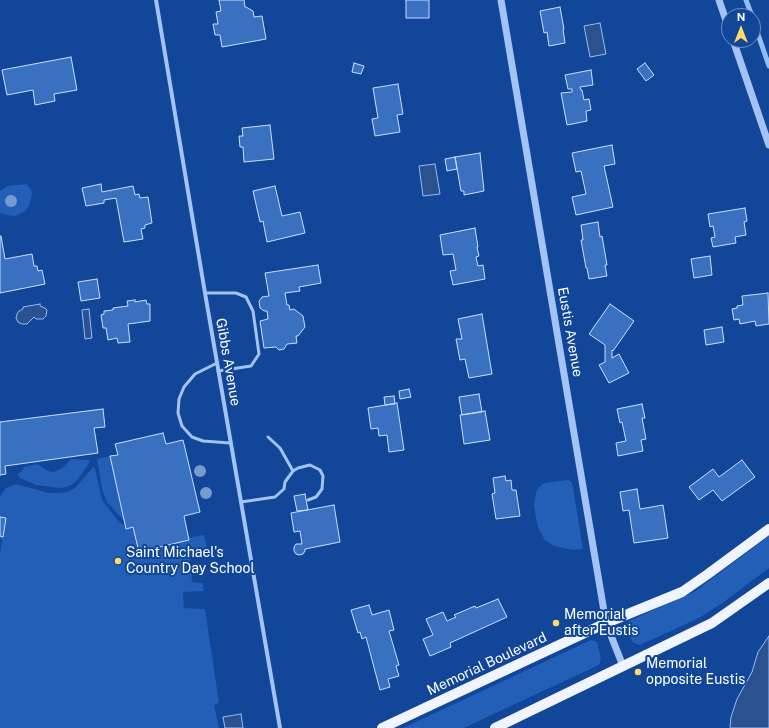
<!DOCTYPE html>
<html>
<head>
<meta charset="utf-8">
<style>
  body { margin:0 }
  #map { position:relative; width:769px; height:728px; overflow:hidden; background:#114698; font-family:"Public Sans",sans-serif }
  canvas { display:block }
  .north { position:absolute; left:721px; top:8px; width:40px; height:40px; box-sizing:border-box; background:#114698; border:1px solid #7090c1; border-radius:50%; rotate:0deg; font-size:11px; font-weight:700; line-height:16px; text-align:center; color:#fff }
  .north::after { content:''; display:block; margin:auto; width:14px; height:18px; background:#ffda65; clip-path:polygon(50% 0,100% 100%,50% 72%,0 100%) }
</style>
</head>
<body>
<div id="map">
<canvas width="769" height="728"></canvas>
<div class="north">N</div>
</div>
<script>
const context = document.querySelector('canvas').getContext('2d');
context.lineJoin = 'round';
function fillPath(path, color) { context.fillStyle = color; context.fill(path, 'evenodd'); }
const poly = rows => new Path2D(rows.map(r => 'M' + r).join(''));
function strokePath(path, color, width, dash) { context.strokeStyle = color; context.lineWidth = width; context.lineCap = dash ? 'butt' : 'round'; context.setLineDash(dash || []); context.stroke(path); }
function label(font, color, halo, rows, align = 'center') {
  context.font = font + ' "Public Sans",sans-serif'; context.lineWidth = 4; context.setLineDash([]); context.textBaseline = 'middle'; context.strokeStyle = halo; context.fillStyle = color; for (const [text, x, y, turn = 0] of rows) {
    context.save(); context.translate(x, y); context.rotate((+turn || 0) * Math.PI / 180); context.textAlign = isNaN(turn) ? turn : align; if (halo) context.strokeText(text, 0, 0); context.fillText(text, 0, 0); context.restore();
  }
}
fillPath(poly([
  [26,184,31,189,32,194,29,206,26,210,20,214,15,216,7,215,0,213,0,191,8,186],
  [110,456,125,522,107,502,102,489,97,459],
  [71,459,90,460,88,465,78,479,73,484,67,487,60,488,36,485,20,478,17,474,21,472,24,467,37,464,48,471,54,472,64,467],
  [93,467,95,468,102,500,119,522,126,526,127,529,133,527,188,538,204,535,208,553,190,556,192,582,203,583,204,591,183,592,184,608,205,609,219,703,214,705,219,728,0,728,0,553,2,540,0,539,0,537,3,537,0,517,0,496,6,488,16,484,49,493,58,493,68,492,76,487],
  [568,480,572,482,583,549,573,550,554,546,545,540,539,530,536,519,534,505,536,492,540,486,544,483],
  [769,536,769,568,721,604,699,618,640,645,633,643,626,628,627,623,629,621,694,592],
  [591,640,597,642,601,659,599,665,500,711,464,728,403,728]
]), '#235fb7');
const water = poly([
  [600,23,606,54,590,57,584,26,600,23],
  [435,164,440,194,423,196,419,166,435,164],
  [40,304,40,306,45,308,47,310,46,316,43,319,36,319,34,317,27,324,22,324,18,322,16,318,17,314,19,311,23,309,23,307,40,304],
  [89,309,92,338,85,339,82,310,89,309],
  [769,636,769,728,730,728,731,717,737,699,752,672,758,652,769,636],
  [241,714,243,728,225,728,223,717,241,714]
]);
fillPath(water, '#2b518f');
strokePath(water, '#94bdf7', 1);
strokePath(poly([
  [746,0,752,16],
  [753,20,769,66]
]), '#94bdf7', 5);
const building = poly([
  [219,0,244,0,245,7,246,7,253,11,254,17,262,16,266,39,222,47,220,35,215,35,213,24,218,24,216,12,221,11,219,0],
  [406,0,429,0,429,18,406,18,406,0],
  [560,7,564,29,563,29,565,43,549,46,547,32,544,33,540,11,560,7],
  [71,57,77,90,54,94,55,101,35,105,33,90,7,95,2,70,71,57],
  [354,63,364,66,361,74,352,72,354,63],
  [645,63,654,75,646,81,637,69,645,63],
  [591,70,593,85,580,87,581,90,582,90,584,100,589,99,591,110,586,111,587,121,567,125,561,93,572,92,572,89,568,89,565,75,591,70],
  [398,84,403,114,397,115,400,132,375,136,372,119,378,118,373,88,398,84],
  [270,125,274,159,244,162,243,147,240,147,239,136,243,136,242,128,270,125],
  [612,145,615,164,604,166,613,207,576,215,572,197,586,194,581,171,576,172,572,153,612,145],
  [480,153,484,191,464,195,464,191,461,191,455,157,480,153],
  [455,157,457,169,447,171,445,159,455,157],
  [101,184,102,192,133,186,135,195,139,194,140,198,148,197,152,223,145,225,145,228,141,229,143,239,124,242,116,198,104,200,104,203,86,206,82,188,101,184],
  [275,186,282,216,300,212,305,233,267,242,263,221,260,222,253,191,275,186],
  [745,208,747,221,744,222,746,235,735,237,736,243,713,247,711,238,715,237,713,226,710,227,708,214,745,208],
  [598,222,600,237,602,236,607,265,605,265,607,276,589,279,587,268,586,268,581,240,583,240,581,225,598,222],
  [475,228,478,247,477,247,479,256,476,257,478,266,483,265,485,279,453,285,450,271,456,270,453,254,443,255,440,235,475,228],
  [0,236,1,236,5,259,32,254,34,266,37,266,38,271,42,270,45,284,0,293,0,236],
  [710,256,712,275,694,278,691,259,710,256],
  [318,265,321,283,299,287,300,291,285,293,287,305,289,305,290,310,294,309,303,316,305,327,298,336,296,336,297,343,287,344,284,349,279,350,276,347,264,348,260,321,268,319,267,311,264,311,260,308,259,301,262,297,269,296,265,273,318,265],
  [97,279,100,298,81,301,78,282,97,279],
  [768,293,769,324,756,326,755,321,740,324,739,319,734,320,732,309,737,308,737,306,743,305,742,296,768,293],
  [135,300,135,302,146,300,147,304,150,304,150,321,128,324,130,342,118,343,117,338,108,340,106,328,103,328,101,315,104,314,104,311,113,310,113,308,128,306,127,301,135,300],
  [610,304,634,321,613,351,612,350,612,358,619,354,629,373,609,383,599,365,605,362,605,345,589,334,610,304],
  [482,314,492,374,469,378,465,359,460,360,456,339,462,339,458,319,482,314],
  [722,327,724,342,706,345,704,330,722,327],
  [409,389,411,397,400,399,399,391,409,389],
  [479,394,482,412,462,415,459,397,479,394],
  [394,396,395,404,385,405,384,397,394,396],
  [397,403,404,450,389,452,387,435,379,436,378,428,371,429,368,408,397,403],
  [642,404,645,418,642,418,646,439,641,440,643,451,618,456,616,443,626,441,622,422,620,423,617,409,642,404],
  [103,409,105,427,94,428,98,453,5,466,6,474,0,475,0,422,103,409],
  [485,411,490,440,464,444,460,415,485,411],
  [163,433,166,444,183,440,200,512,184,516,189,540,139,552,133,527,126,529,110,456,118,455,115,444,163,433],
  [742,460,755,477,722,501,713,490,699,500,689,487,713,469,719,477,742,460],
  [505,476,506,481,511,480,512,490,516,490,520,516,496,519,492,494,495,493,493,478,505,476],
  [637,489,640,509,663,505,668,538,634,543,629,510,623,511,620,492,637,489],
  [305,494,308,510,297,511,294,496,305,494],
  [334,505,340,542,305,549,305,551,303,554,299,555,296,554,294,551,294,547,296,544,302,544,300,531,294,532,291,513,334,505],
  [0,517,6,518,3,537,0,536,0,517],
  [498,599,507,617,450,643,451,647,430,656,423,639,433,635,426,619,443,612,447,621,456,617,454,615,475,606,476,608,498,599],
  [369,605,372,615,389,610,394,630,389,631,399,665,396,666,399,676,388,679,390,687,380,690,366,637,362,639,360,632,358,633,351,610,369,605]
]);
fillPath(building, '#3a70c0');
strokePath(building, '#cadffe', 1);
strokePath(poly([
  [205,293,236,293,246,297,253,311,259,354,251,366,218,371],
  [217,363,195,374,184,387,179,399,178,413,182,426,192,437,203,441,230,443],
  [293,471,298,468,310,465,320,470,323,476,322,489,316,497,308,500],
  [241,502,275,497,284,489,285,482,293,471,280,448,268,437]
]), '#a2c3f4', 3);
strokePath(poly([
  [156,0,205,293,280,728]
]), '#a2c3f4', 4);
strokePath(poly([
  [501,0,606,623,623,666],
  [719,0,729,29],
  [733,40,769,145]
]), '#a2c3f4', 7);
strokePath(poly([
  [382,728,606,623,682,592,708,574,769,529],
  [495,728,712,623,769,583]
]), '#eff4ff', 10);
context.fillStyle = '#779ad0';
for (const [x, y] of [
  [11,201],
  [200,471],
  [206,493]
]) { context.beginPath(); context.arc(x, y, 6, 0, 2 * Math.PI); context.fill(); }
for (const [x, y, r, color] of [
  [118,561,4,"#ffda65"],
  [556,623,4,"#ffda65"],
  [638,672,4,"#ffda65"]
]) { const dot = new Path2D(); dot.arc(x, y, r, 0, 2 * Math.PI); context.fillStyle = color; context.fill(dot); strokePath(dot, '#114698', 1.5); }
label('14px', '#fff', '#114698', [
  ["Eustis Avenue",570,332,80],
  ["Gibbs Avenue",228,362,80],
  ["Memorial Boulevard",487,664,-25]
]);
label('14px', '#fff', '#114698', [
  ["Saint Michael's",126,553],
  ["Country Day School",126,569],
  ["Memorial",564,615],
  ["after Eustis",564,631],
  ["Memorial",646,664],
  ["opposite Eustis",646,680]
], 'left');
</script>
</body>
</html>
